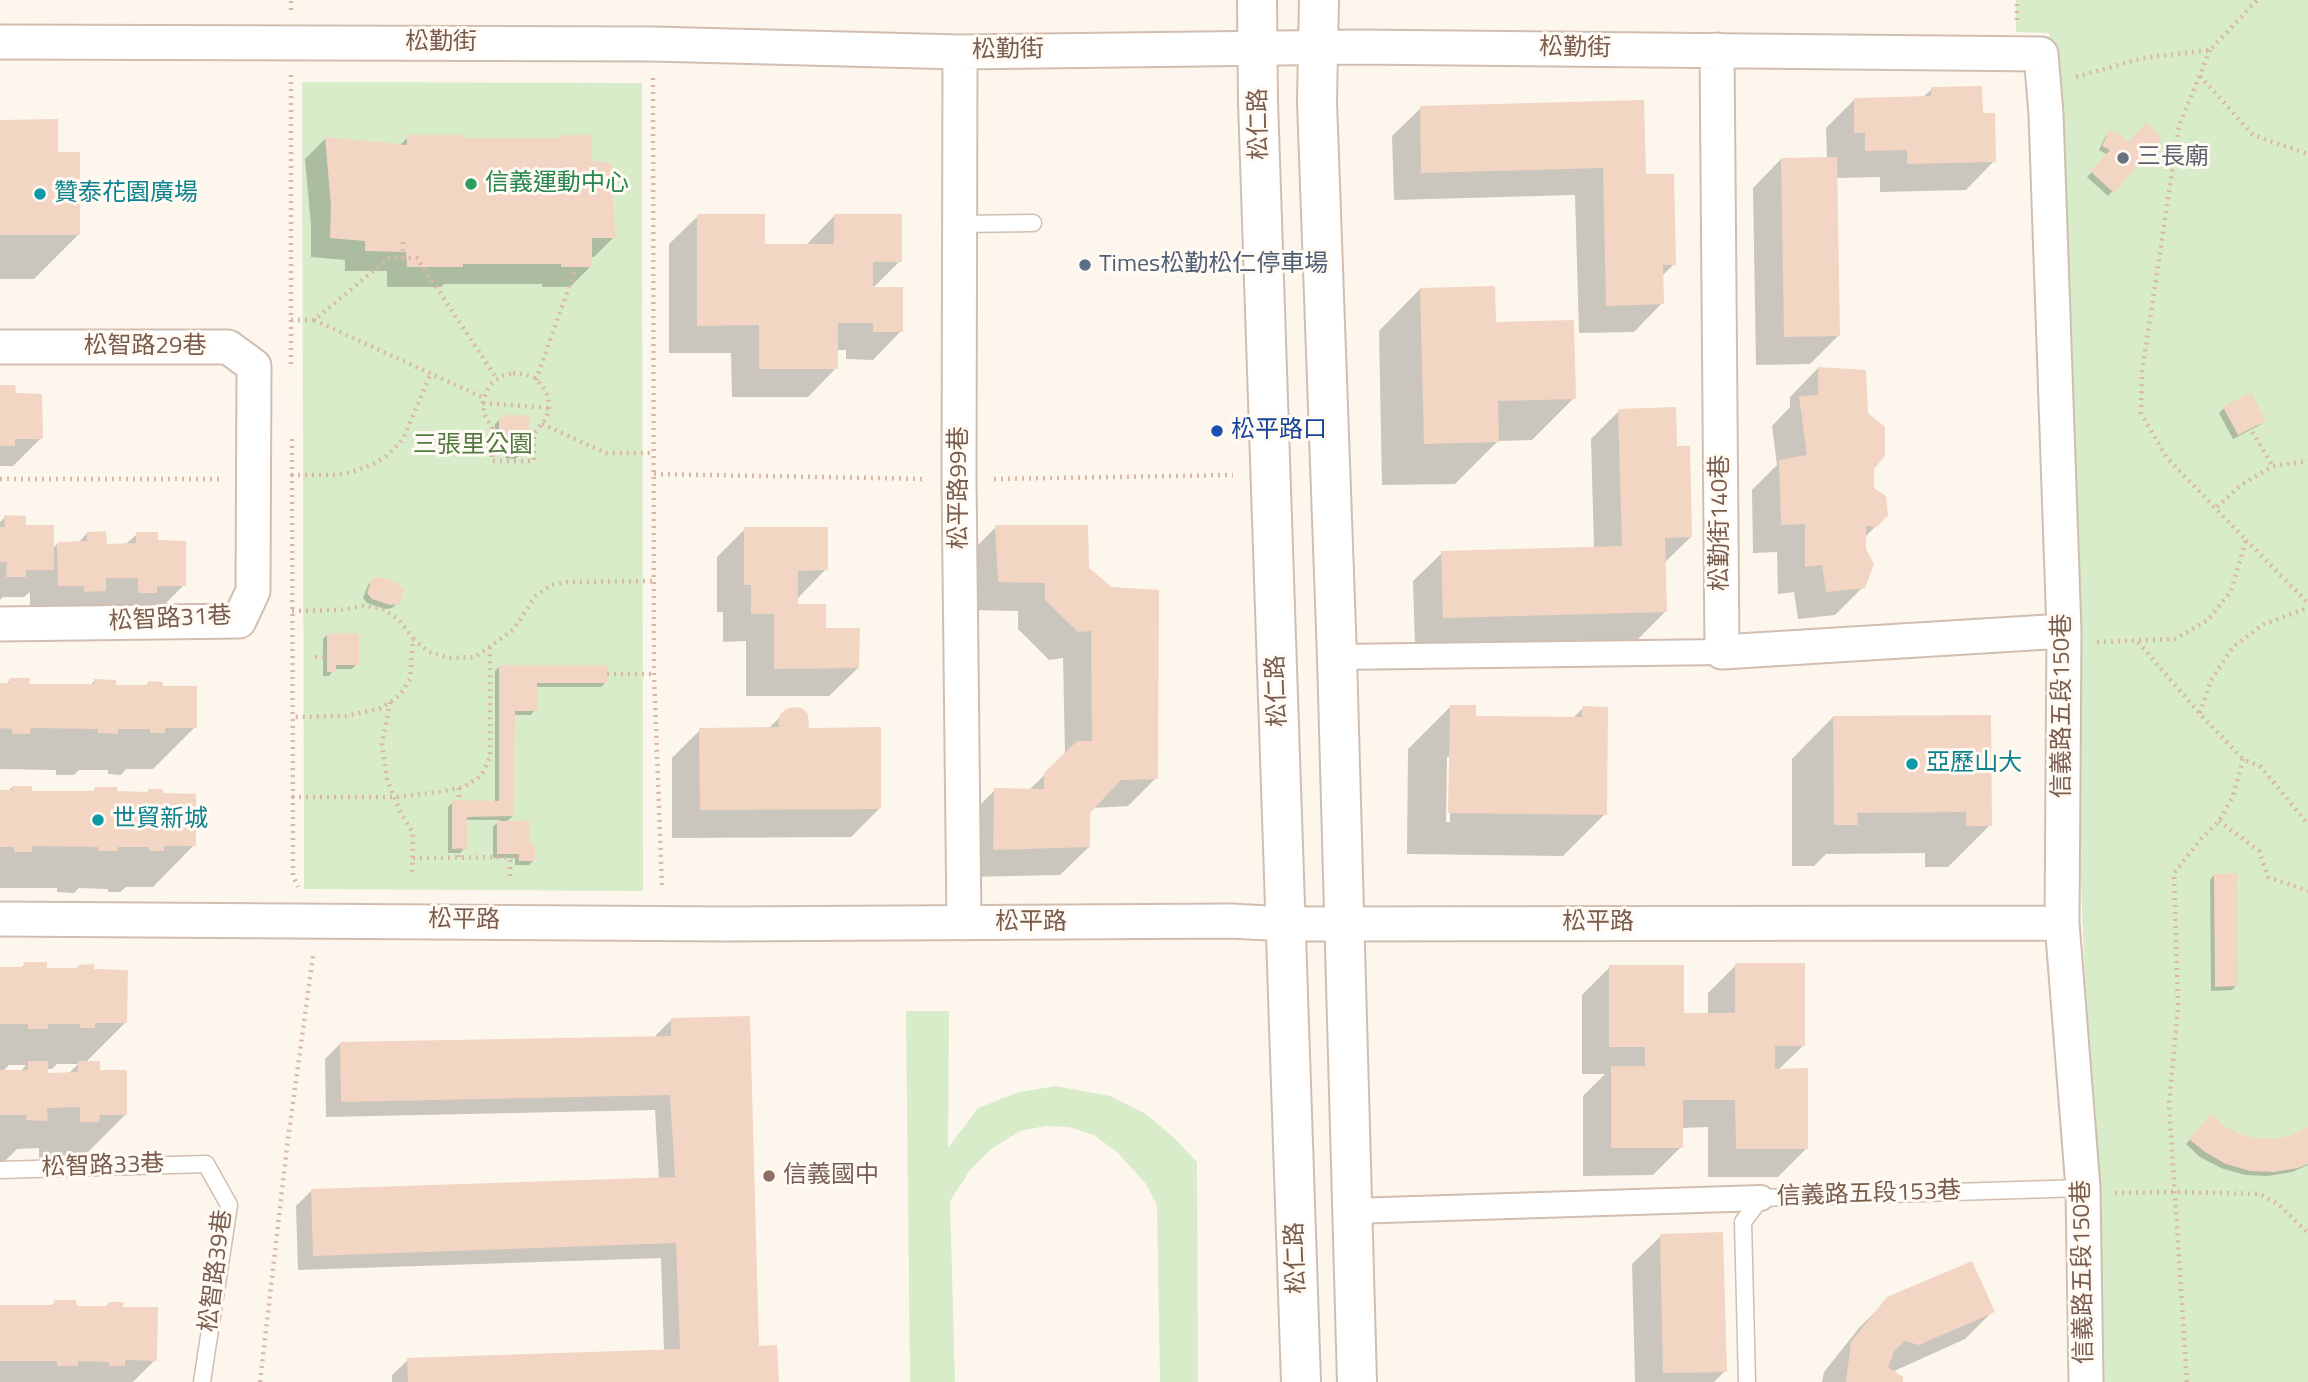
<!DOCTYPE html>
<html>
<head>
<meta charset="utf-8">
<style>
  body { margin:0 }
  canvas { display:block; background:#fdf6ec }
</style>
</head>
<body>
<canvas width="2308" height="1382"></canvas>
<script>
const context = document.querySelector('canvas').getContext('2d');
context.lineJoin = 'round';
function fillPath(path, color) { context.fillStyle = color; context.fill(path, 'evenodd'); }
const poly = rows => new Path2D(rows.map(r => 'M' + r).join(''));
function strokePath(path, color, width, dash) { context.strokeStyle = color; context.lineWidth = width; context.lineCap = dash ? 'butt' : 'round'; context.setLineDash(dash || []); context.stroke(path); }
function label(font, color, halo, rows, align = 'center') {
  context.font = font + ' "Titillium Web","Noto Sans TC",sans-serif'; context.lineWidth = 6; context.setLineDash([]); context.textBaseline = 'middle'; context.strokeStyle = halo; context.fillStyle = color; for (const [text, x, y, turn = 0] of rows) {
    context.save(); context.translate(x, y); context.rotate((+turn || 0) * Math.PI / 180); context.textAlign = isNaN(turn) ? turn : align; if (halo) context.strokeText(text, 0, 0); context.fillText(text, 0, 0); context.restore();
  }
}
fillPath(poly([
  [2016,0,2308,0,2308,1382,2100,1382,2049,33,2016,32],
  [302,82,642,83,643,891,304,889],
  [906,1011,949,1011,948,1148,978,1108,1016,1093,1055,1086,1110,1096,1146,1114,1173,1137,1197,1162,1198,1382,1160,1382,1157,1205,1146,1184,1117,1152,1094,1135,1069,1127,1045,1126,1020,1131,991,1149,970,1170,950,1201,955,1382,910,1382]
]), '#d8ecc9');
fillPath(poly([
  [1932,89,1981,115,1994,161,1966,190,1880,192,1880,177,1836,178,1838,336,1810,364,1756,365,1753,188,1781,159,1827,159,1826,128,1854,100,1922,98],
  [1421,108,1645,176,1674,264,1662,276,1662,303,1634,332,1579,333,1575,195,1394,200,1392,136],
  [0,121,56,154,79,234,34,279,0,279],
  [2109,132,2128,145,2160,138,2108,196,2087,177,2108,155,2099,150,2105,137],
  [408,137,462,140,559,140,562,137,590,163,614,237,594,257,590,257,590,267,570,287,542,287,542,284,444,284,441,287,387,287,387,271,345,271,345,260,311,257,311,226,305,159,326,138,399,146],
  [835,215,900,261,873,288,901,331,873,360,846,359,846,350,836,350,836,368,808,397,732,397,731,353,669,353,669,244,698,216,763,246,807,246,807,244],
  [1420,289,1494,323,1574,398,1532,440,1498,441,1455,484,1382,485,1379,331],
  [1818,368,1872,469,1876,526,1865,537,1863,587,1835,615,1798,619,1794,592,1778,594,1777,552,1753,553,1752,490,1777,465,1772,426,1790,407,1790,397],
  [0,387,14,395,41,438,13,466,0,466],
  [2224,408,2264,420,2260,425,2233,439,2219,413],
  [1619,411,1676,448,1691,537,1664,563,1666,611,1629,648,1415,645,1413,581,1442,553,1594,549,1591,439],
  [500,419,527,448,515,459,505,458,505,453,491,453,491,439,495,434,495,424],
  [5,517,25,526,52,549,58,543,78,543,87,533,105,546,125,545,137,534,156,542,184,585,156,613,111,621,111,605,89,606,76,619,30,613,30,592,24,597,3,597,0,600,0,522],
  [996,527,1087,569,1156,778,1128,806,1093,808,1089,813,1089,847,1060,875,966,877,967,818,995,790,1029,790,1065,755,1063,658,1049,660,1018,629,1018,611,970,610,968,555],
  [745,529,826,569,798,598,796,605,824,630,858,668,829,696,746,696,746,641,723,642,723,612,717,612,717,557],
  [373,580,397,603,392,608,385,609,367,603,363,598,368,585],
  [327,635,357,664,352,669,334,669,329,676,323,676,323,639],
  [500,666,605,683,601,687,535,687,535,710,531,715,513,715,513,816,506,822,527,845,533,861,529,865,515,865,515,858,493,858,493,827,500,820,465,820,465,848,460,853,448,853,448,807,453,802,495,802,495,671],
  [10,680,27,686,90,686,94,681,114,687,145,687,148,683,161,688,195,727,153,769,126,769,121,775,108,774,108,770,79,770,74,775,56,775,56,770,0,769,0,685,5,685],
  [1450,707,1474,718,1572,719,1583,708,1605,814,1563,856,1407,854,1408,749],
  [1447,757,1451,757,1450,822,1446,822],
  [787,710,807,729,879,809,851,837,672,838,672,758,700,730,768,729],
  [1833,717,1990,825,1948,867,1925,867,1925,853,1826,854,1814,866,1792,866,1792,759],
  [12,787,30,793,91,793,96,788,115,793,145,794,149,790,194,845,153,887,126,887,120,892,108,892,108,889,79,888,74,893,57,892,57,888,0,888,0,792,8,792],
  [2214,875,2236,986,2232,990,2211,991,2210,880],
  [25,964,45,969,76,969,79,966,93,971,126,1022,85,1063,98,1071,126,1114,84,1156,63,1156,55,1163,39,1164,39,1148,17,1149,4,1162,0,1162,0,969,20,969],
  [57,1064,78,1064,68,1074,47,1075,47,1069,52,1069],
  [9,1065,26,1065,20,1072,2,1072],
  [1736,965,1803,1046,1778,1070,1806,1149,1778,1177,1708,1177,1708,1127,1681,1128,1681,1147,1653,1175,1583,1176,1583,1096,1605,1074,1582,1074,1582,995,1610,967,1682,1015,1708,1015,1708,993],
  [671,1020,757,1348,777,1382,392,1382,392,1375,408,1360,664,1351,661,1258,298,1270,296,1206,311,1191,659,1179,655,1110,326,1117,325,1059,340,1044,656,1038,656,1035],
  [2212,1116,2223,1127,2239,1135,2255,1140,2272,1141,2290,1138,2308,1128,2308,1165,2292,1172,2268,1176,2245,1175,2221,1168,2200,1157,2186,1144],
  [1661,1236,1725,1371,1714,1382,1635,1382,1632,1264],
  [1888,1299,1993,1311,1965,1339,1892,1372,1901,1382,1822,1382,1824,1372,1859,1328],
  [55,1302,75,1307,105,1307,109,1304,121,1309,155,1360,133,1382,0,1382,0,1306,50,1307]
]), '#0003');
fillPath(poly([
  [1982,86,1983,113,1995,113,1996,162,1907,164,1907,150,1865,151,1865,133,1854,133,1854,98,1931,96,1931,87],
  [1644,100,1646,174,1674,174,1676,265,1663,265,1664,304,1606,306,1603,168,1421,173,1420,106],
  [58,119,58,152,80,152,80,235,0,235,0,120],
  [2146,123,2162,138,2114,193,2090,171,2110,150,2102,146,2109,130,2120,135,2128,142],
  [407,135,463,135,463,138,562,138,561,135,592,135,592,161,612,163,613,210,616,238,592,238,592,267,561,267,561,264,463,264,463,267,407,267,406,252,365,251,365,241,330,238,331,205,325,137,407,145],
  [1837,157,1840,336,1784,337,1781,158],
  [697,214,765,214,765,244,834,244,834,214,902,214,902,262,873,262,873,287,903,287,903,332,873,332,873,323,838,323,838,369,759,369,759,325,697,326],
  [1495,286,1496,322,1574,320,1576,399,1498,401,1499,442,1424,444,1420,288],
  [1818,367,1866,370,1868,413,1885,427,1885,456,1874,469,1874,488,1886,496,1888,515,1877,527,1866,526,1866,549,1874,564,1865,588,1826,592,1822,565,1805,567,1805,524,1781,525,1779,460,1807,455,1799,396,1818,395],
  [0,385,15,385,16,393,42,394,43,439,15,439,15,446,0,446],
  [2251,392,2266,421,2238,435,2223,407],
  [1676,407,1677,446,1690,446,1692,537,1665,538,1667,612,1443,618,1441,551,1622,546,1618,409],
  [505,415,529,415,529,449,521,449,521,455,509,454,509,449,495,449,495,432,499,432,499,417,505,417],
  [4,515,26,516,26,525,54,525,54,570,26,570,26,577,6,577,7,562,0,562,0,527,5,527],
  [995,525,1088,525,1089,568,1112,587,1159,590,1158,779,1121,780,1090,813,1090,847,993,850,994,788,1044,789,1044,773,1077,741,1092,741,1091,631,1078,632,1045,600,1045,583,998,582],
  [744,527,828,527,828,570,798,571,798,604,826,604,826,628,860,628,859,668,774,669,774,614,751,614,751,585,744,585],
  [106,531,107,544,136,543,136,532,158,532,158,540,186,541,186,586,157,586,157,593,138,593,138,578,106,578,106,591,84,592,84,586,58,586,57,542,87,541,87,532],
  [380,577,398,583,404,590,399,604,390,605,372,599,367,593,372,579],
  [327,633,359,633,359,665,336,665,336,672,327,672],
  [499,665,607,665,607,683,537,683,537,711,515,711,514,816,467,817,467,849,452,849,452,800,499,801],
  [9,678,30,678,29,684,94,684,94,679,116,680,116,685,148,685,148,681,163,682,163,686,197,686,197,728,165,728,165,733,150,733,150,729,118,729,118,734,98,733,98,729,31,728,30,734,12,734,12,729,0,728,0,683,9,683],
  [1450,705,1476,705,1476,716,1582,717,1582,706,1608,707,1607,815,1448,813],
  [794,707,802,708,808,714,809,728,881,727,881,809,700,810,699,728,780,727,778,722,780,714,786,709],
  [1991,715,1992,826,1966,826,1966,812,1857,813,1858,825,1834,825,1833,716],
  [12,786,32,786,32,791,94,791,95,787,117,787,117,791,148,792,148,789,163,789,163,793,196,794,196,846,164,846,164,851,149,851,149,847,118,847,118,851,98,851,98,847,32,846,32,852,14,852,14,847,0,847,0,790,12,790],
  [497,821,529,821,529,844,535,844,535,861,519,861,519,854,497,854],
  [2237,873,2238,986,2215,987,2214,874],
  [24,962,47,962,47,968,79,968,79,965,94,964,94,969,128,970,127,1023,95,1023,95,1028,80,1028,80,1024,48,1024,48,1029,28,1029,28,1024,0,1024,0,967,25,967],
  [1735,963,1805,963,1805,1046,1775,1046,1775,1069,1808,1068,1808,1149,1736,1149,1735,1100,1683,1100,1683,1148,1611,1148,1611,1066,1645,1066,1645,1047,1609,1047,1609,965,1684,965,1684,1013,1735,1013],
  [750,1016,759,1346,777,1345,779,1382,408,1382,407,1358,680,1349,676,1243,313,1256,311,1189,675,1177,670,1095,341,1102,340,1042,671,1036,671,1018],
  [28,1061,48,1061,48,1073,78,1072,78,1061,100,1061,100,1070,127,1070,127,1115,100,1115,99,1122,80,1122,80,1107,47,1108,48,1121,26,1120,27,1115,0,1115,0,1070,28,1070],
  [2211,1114,2224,1126,2239,1134,2255,1138,2272,1139,2289,1136,2308,1127,2308,1164,2298,1168,2274,1172,2250,1171,2226,1164,2205,1152,2189,1139],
  [1723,1232,1727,1372,1663,1373,1660,1234],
  [1972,1261,1995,1312,1919,1345,1905,1341,1895,1350,1888,1367,1903,1377,1903,1382,1846,1382,1851,1342,1887,1297],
  [54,1300,76,1300,77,1306,108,1306,108,1302,124,1302,123,1307,158,1307,157,1361,125,1360,125,1366,109,1366,109,1362,78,1361,78,1366,57,1366,57,1361,0,1361,0,1305,54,1305]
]), '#f3d5c3');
const service = poly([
  [961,224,1033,223],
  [0,1170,206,1164,229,1205,202,1382],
  [1747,1382,1743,1222,1761,1198,2083,1188]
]);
const pedestrian = poly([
  [1337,657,1722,652],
  [1352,1211,1761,1198]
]);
const minor = poly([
  [0,42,653,44,960,52,1359,47,2041,54,2046,114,2064,631,2062,923,2083,1188,2086,1382],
  [1717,50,1722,652,2064,631],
  [960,52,959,480,964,923],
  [0,347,228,347,254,366,253,591,239,621,0,624],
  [0,919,727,924,1231,921,1286,924,2062,923]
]);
const tertiary = poly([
  [1257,0,1258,102,1301,1382],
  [1319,0,1317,102,1337,657,1357,1382]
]);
strokePath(service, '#d1beb0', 19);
strokePath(pedestrian, '#d1beb0', 28);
strokePath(minor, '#d1beb0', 37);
strokePath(tertiary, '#d1beb0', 42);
strokePath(poly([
  [291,10,291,0],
  [2017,20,2017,0],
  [291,75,291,367],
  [2200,76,2253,135,2308,154],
  [2076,77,2143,58,2210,50,2257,0],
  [653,78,654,674,662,886],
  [403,258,403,238],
  [291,320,314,320,389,258,417,258,497,379],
  [314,320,484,398],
  [513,373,524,374,535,378,543,387,548,396,549,408,546,419,534,433,534,461,492,461,492,427,484,414,483,403,486,392,492,383,502,376,513,373],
  [536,380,576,267],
  [483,403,549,408],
  [542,424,606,453,653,453],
  [2252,432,2273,466],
  [292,439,293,876,298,887],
  [654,474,926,479],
  [291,475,337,475,352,472,371,465,388,455,403,439,431,373],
  [0,479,220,479],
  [994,479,1233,475],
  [2217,507,2241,485,2273,466,2308,461],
  [2246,540,2308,603],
  [292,611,340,610,363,606,383,609,399,620,413,638,410,679,400,695,390,702,379,709,346,716,292,717],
  [413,639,429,652,449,658,475,657,513,630,536,596,551,585,567,582,654,581],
  [2097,642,2175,639,2208,620,2231,591,2246,540,2167,458,2141,413,2142,372,2179,126,2210,50],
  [2138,642,2200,714,2243,759,2261,767,2308,824],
  [315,657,326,657],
  [607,674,654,674],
  [390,702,382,745,387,780,401,813,413,833,412,876],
  [2200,713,2211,680,2233,647,2264,624,2308,608],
  [459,788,459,800],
  [292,797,395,797,439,792,464,787,481,776,490,758,490,647],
  [2219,821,2259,851,2268,877,2308,891],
  [459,848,459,857],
  [413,858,519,857],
  [510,876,510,858],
  [2115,1193,2174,1192,2260,1194,2278,1204,2308,1233],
  [260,1382,287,1147,313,956],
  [2187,1382,2169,1104,2178,1007,2174,873,2201,839,2219,821,2233,796,2243,759]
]), '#d9b8a5', 4.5, [2, 5]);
strokePath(service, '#fff', 16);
strokePath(pedestrian, '#fff', 24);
strokePath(minor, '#fff', 33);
strokePath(tertiary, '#fff', 38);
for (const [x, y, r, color] of [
  [2123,158,7,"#6b7280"],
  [471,184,7,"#2e9e5b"],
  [40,194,7,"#0f9aa8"],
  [1085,265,7,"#5c6f8a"],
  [1217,431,7,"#1a4fb4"],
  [1912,764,7,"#0f9aa8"],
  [98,820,7,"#0f9aa8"],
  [769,1176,7,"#8d6e63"]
]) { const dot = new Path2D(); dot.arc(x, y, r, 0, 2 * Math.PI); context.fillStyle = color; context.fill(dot); strokePath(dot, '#fffaf3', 2.5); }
label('24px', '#7a5c4d', '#fffaf3', [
  ["松勤街",441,43],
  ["松勤街",1575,49,1],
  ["松勤街",1008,51,-1],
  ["松仁路",1260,124,-91],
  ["松智路29巷",145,347],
  ["松平路99巷",960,488,-90],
  ["松勤街140巷",1721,523,-90],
  ["松智路31巷",170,620,-3],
  ["松仁路",1278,691,-92],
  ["信義路五段150巷",2063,706,-90],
  ["松平路",464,921,1],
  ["松平路",1031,923],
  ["松平路",1598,923],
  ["松智路33巷",103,1167,-2],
  ["信義路五段153巷",1869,1195,-2],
  ["松仁路",1297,1258,-92],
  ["松智路39巷",217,1271,-83],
  ["信義路五段150巷",2084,1272,-91]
]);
label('24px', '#5b616d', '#fffaf3', [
  ["三長廟",2137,158]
], 'left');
label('24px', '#27864d', '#fffaf3', [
  ["信義運動中心",485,184]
], 'left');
label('24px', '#0d838f', '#fffaf3', [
  ["贊泰花園廣場",54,194],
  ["亞歷山大",1926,764],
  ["世貿新城",112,820]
], 'left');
label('24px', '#4e5e75', '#fffaf3', [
  ["Times松勤松仁停車場",1099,265]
], 'left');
label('24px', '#164399', '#fffaf3', [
  ["松平路口",1231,431]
], 'left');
label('24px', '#537a41', '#fffaf3', [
  ["三張里公園",473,446]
]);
label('24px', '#785e54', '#fffaf3', [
  ["信義國中",783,1176]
], 'left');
</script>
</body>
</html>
